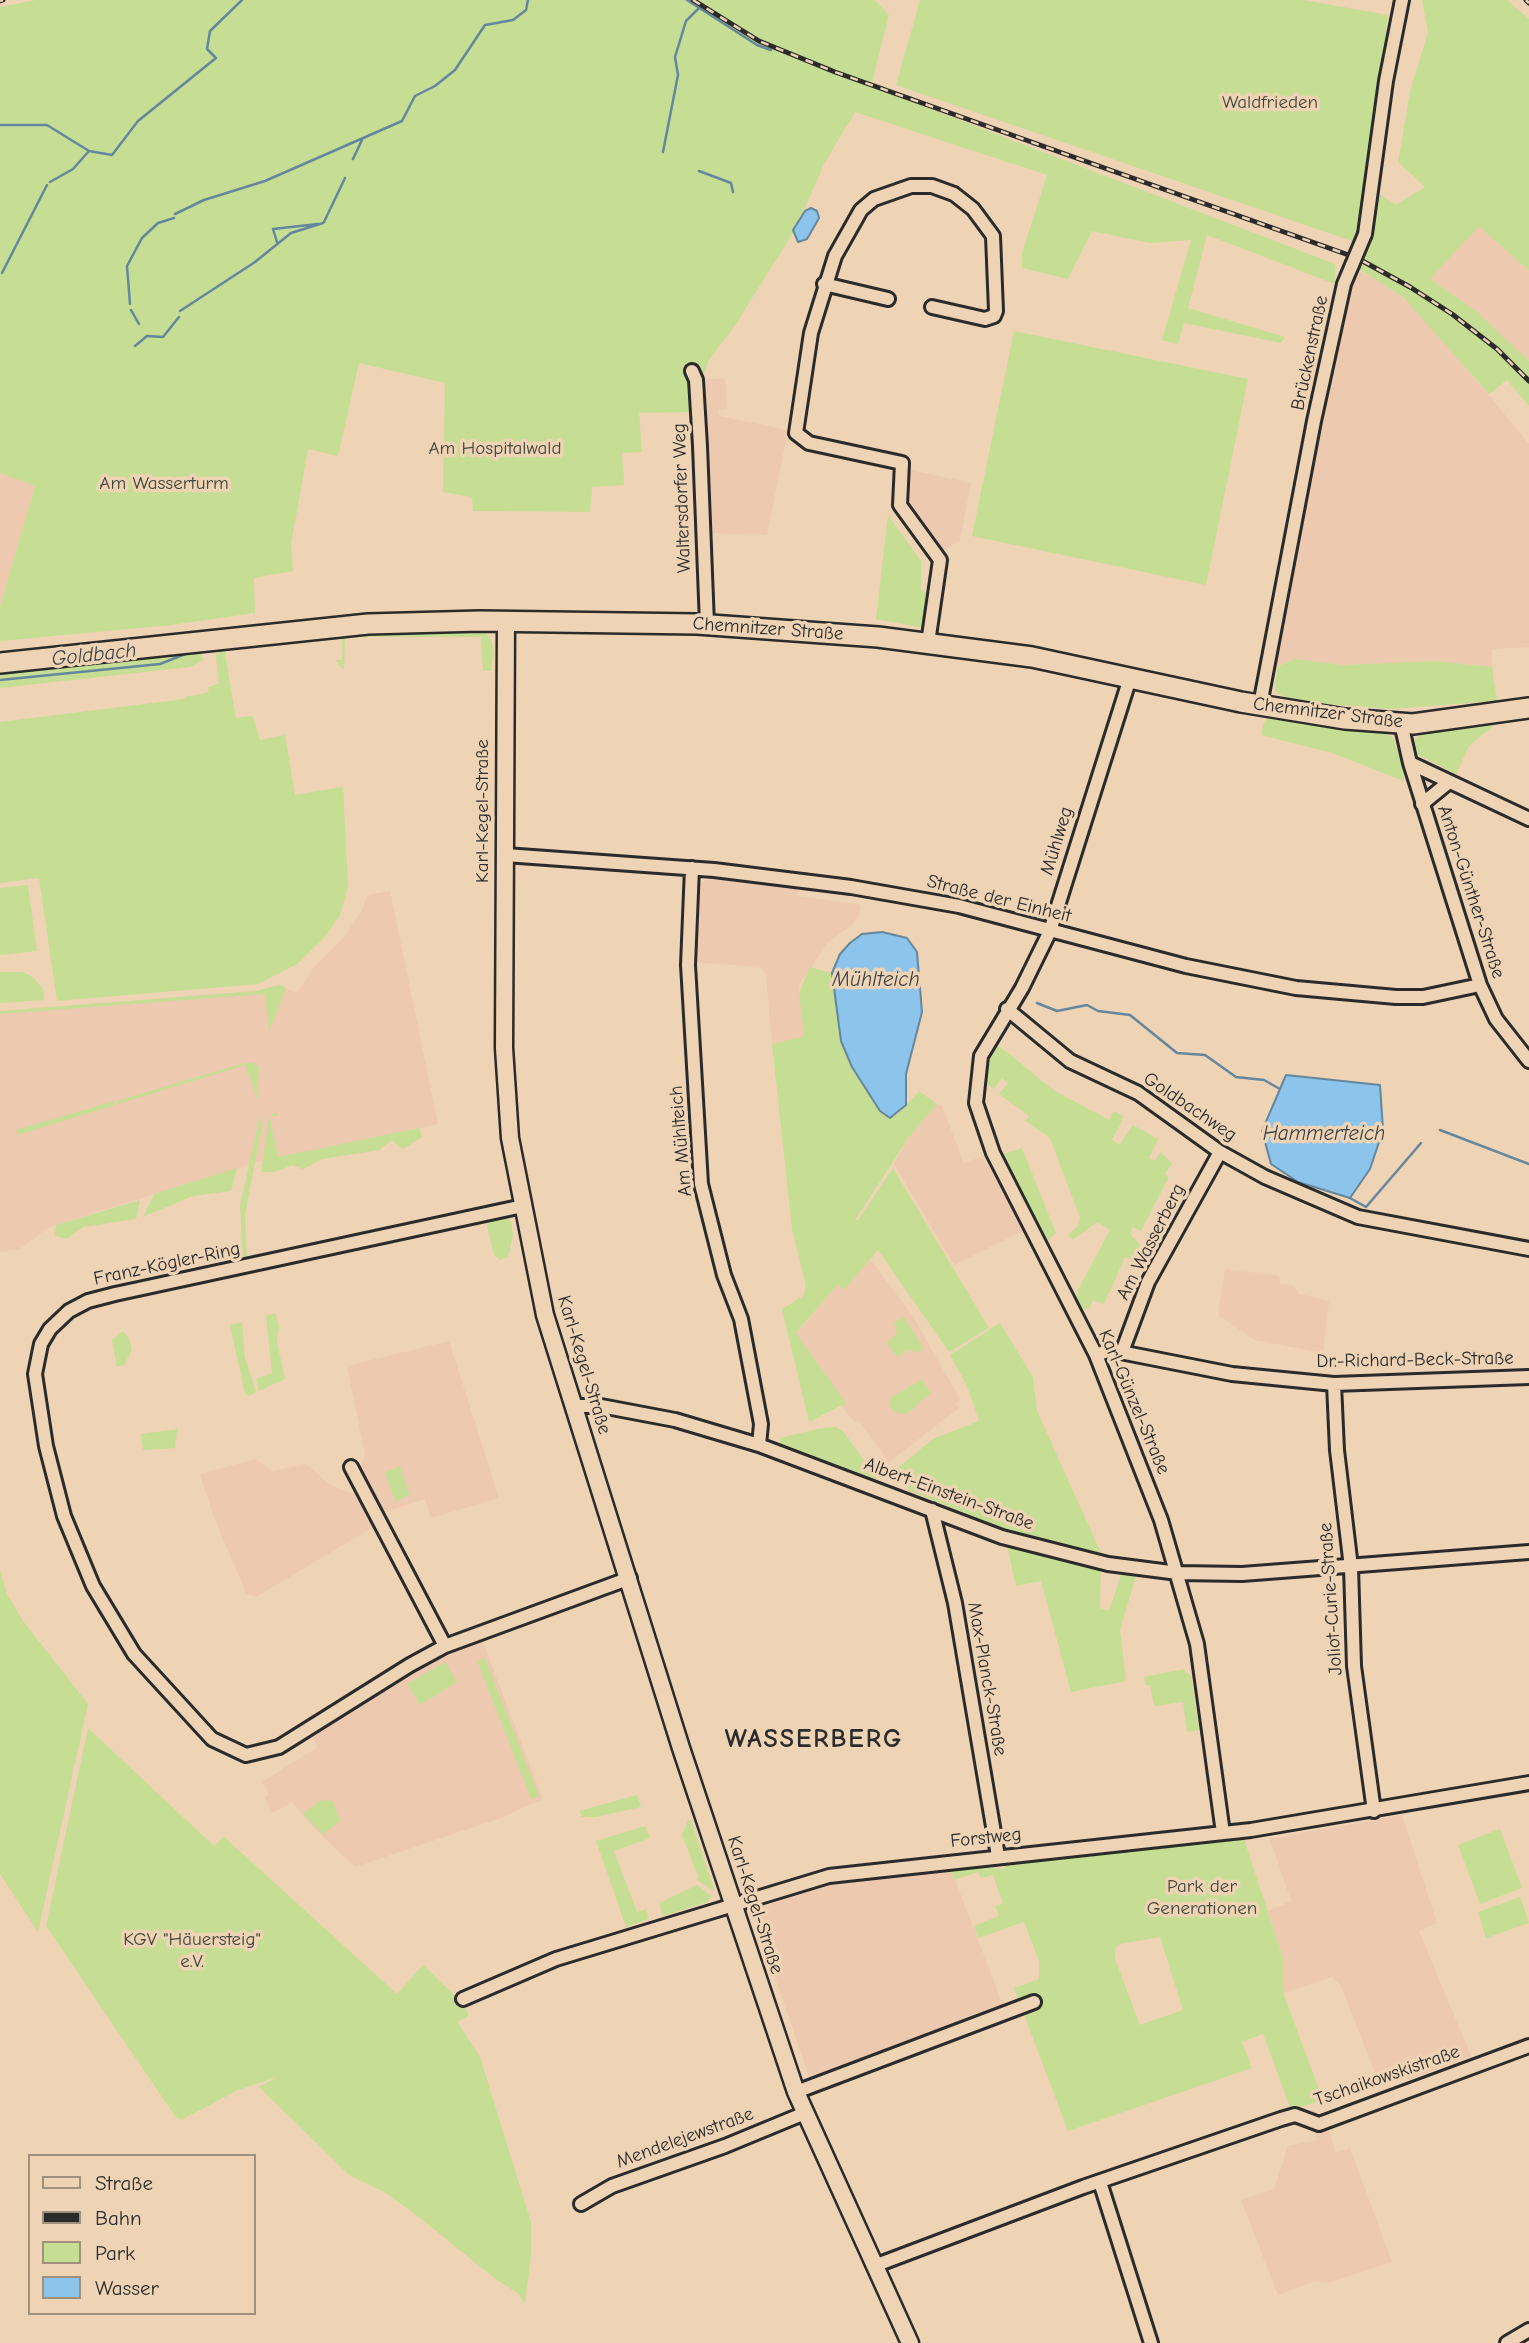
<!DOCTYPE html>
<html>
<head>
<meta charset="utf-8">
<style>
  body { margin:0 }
  #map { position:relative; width:1529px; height:2343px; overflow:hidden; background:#eed3b5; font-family:"Comic Neue",sans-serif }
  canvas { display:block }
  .legend { position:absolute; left:28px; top:2154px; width:228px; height:161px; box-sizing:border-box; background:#eed3b5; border:2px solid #a0907e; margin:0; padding:9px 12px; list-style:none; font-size:21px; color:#2b2b2b }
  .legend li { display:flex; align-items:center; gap:14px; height:35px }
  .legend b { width:35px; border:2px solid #a0907e }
</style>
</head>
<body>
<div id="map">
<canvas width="1529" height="2343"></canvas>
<ul class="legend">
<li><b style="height:9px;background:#eed3b5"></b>Straße</li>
<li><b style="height:9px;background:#2b2b2b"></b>Bahn</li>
<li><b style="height:19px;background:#c6de94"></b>Park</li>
<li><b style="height:19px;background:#8cc4eb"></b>Wasser</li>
</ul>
</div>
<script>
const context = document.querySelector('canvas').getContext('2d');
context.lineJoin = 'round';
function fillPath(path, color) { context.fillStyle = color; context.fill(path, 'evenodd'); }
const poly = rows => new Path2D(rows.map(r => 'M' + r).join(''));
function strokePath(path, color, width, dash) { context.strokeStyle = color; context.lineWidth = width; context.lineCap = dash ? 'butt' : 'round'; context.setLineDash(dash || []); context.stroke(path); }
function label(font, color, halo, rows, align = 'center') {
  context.font = font + ' "Comic Neue",sans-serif'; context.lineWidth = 7; context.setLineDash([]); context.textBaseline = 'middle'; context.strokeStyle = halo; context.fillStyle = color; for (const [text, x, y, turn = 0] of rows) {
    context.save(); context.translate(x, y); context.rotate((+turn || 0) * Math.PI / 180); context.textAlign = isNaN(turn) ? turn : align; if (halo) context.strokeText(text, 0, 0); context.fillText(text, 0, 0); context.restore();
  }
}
fillPath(poly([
  [1479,225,1529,271,1529,361,1476,312,1430,279],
  [1357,270,1392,288,1431,325,1529,444,1529,647,1492,649,1492,667,1434,661,1343,665,1295,659,1275,666,1348,290],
  [725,378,727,409,718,410,719,416,788,430,767,535,710,533,699,380],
  [906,469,971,483,960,540,942,552,904,502],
  [0,473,35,485,0,607],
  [710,878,798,886,797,896,861,905,859,915,853,924,828,942,799,985,804,1036,772,1044,766,975,761,967,695,962,696,894,701,883],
  [390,891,438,1124,258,1162,49,1227,20,1249,0,1252,0,1011,257,991,278,985,297,993,314,967,344,937,361,912,368,895],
  [937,1104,942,1106,964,1163,981,1157,993,1170,1025,1230,954,1265,894,1164,909,1137],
  [870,1259,912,1315,960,1399,955,1403,959,1408,889,1462,858,1420,854,1422,842,1406,845,1403,796,1334,838,1284,844,1289],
  [1225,1269,1279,1276,1280,1284,1293,1286,1300,1294,1329,1301,1323,1353,1255,1340,1218,1315],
  [449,1341,499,1498,431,1518,425,1499,385,1512,361,1466,365,1454,347,1366],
  [255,1459,273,1471,306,1464,330,1485,357,1495,375,1526,256,1597,246,1593,214,1517,200,1474],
  [482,1640,543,1799,498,1819,355,1867,314,1828,292,1802,273,1813,264,1797,269,1794,262,1782,318,1747,313,1737,425,1666],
  [1402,1815,1437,1923,1419,1931,1471,2056,1408,2080,1405,2075,1383,2081,1377,2078,1340,1984,1332,1977,1284,1993,1283,1958,1268,1911,1291,1901,1270,1839],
  [952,1872,1005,2010,811,2082,755,1919,757,1909,838,1880],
  [1328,2128,1336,2153,1350,2148,1392,2262,1328,2283,1315,2281,1278,2295,1241,2200,1274,2189,1288,2146,1317,2140,1315,2132]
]), '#edc9b0');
fillPath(poly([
  [36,0,875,0,889,15,871,86,1335,264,1335,284,1207,235,1188,308,1285,337,1281,343,1184,323,1178,344,1162,340,1191,240,1150,243,1092,231,1068,279,1022,268,1022,253,1047,175,855,112,824,164,796,228,732,330,710,358,703,375,689,379,690,412,639,413,642,452,622,453,624,485,592,487,590,512,473,511,472,497,443,492,445,383,359,363,338,456,308,449,291,544,293,571,254,578,255,613,171,625,0,641,0,607,35,486,0,473,0,7],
  [920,0,1303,0,1388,15,1374,133,1361,205,1364,212,1355,242,896,85],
  [1422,0,1507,0,1529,19,1529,271,1479,226,1430,279,1476,311,1529,361,1529,406,1507,380,1489,394,1403,297,1352,265,1371,189,1396,205,1425,187,1398,162,1410,91,1428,33],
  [1014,331,1248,379,1206,585,972,536],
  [888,515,921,561,921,591,930,593,924,628,876,619],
  [362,632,485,633,491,638,494,653,491,671,483,671,481,637,345,637,344,669,341,668,336,660,342,660,342,637,337,637],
  [224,647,236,718,253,716,260,740,285,735,295,795,343,787,348,886,340,916,324,938,297,964,258,984,57,1001,39,878,0,883,0,722,185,699,185,697,205,693,209,691,208,688,219,683,216,655],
  [199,649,204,659,190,667,0,688,0,671],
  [1295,659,1343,665,1434,661,1492,667,1497,701,1391,709,1326,704,1284,697,1276,692,1275,686,1278,666],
  [1270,716,1383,730,1394,739,1403,766,1404,781,1332,753,1261,735,1264,722],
  [1499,721,1469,746,1456,774,1416,754,1413,747,1414,741,1425,731],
  [28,885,37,951,0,955,0,888],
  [810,967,832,973,841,1041,852,1067,890,1118,898,1114,919,1091,937,1104,909,1137,855,1220,858,1220,893,1168,989,1328,949,1352,878,1250,844,1290,838,1284,796,1333,846,1403,809,1422,782,1309,803,1296,806,1286,792,1229,772,1044,804,1036,799,993],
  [0,972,23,972,34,978,43,989,44,1000,0,1003],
  [278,985,286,988,269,1032,265,994,0,1014,0,1011,257,991],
  [994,1042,1055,1091,1109,1120,1114,1111,1124,1117,1112,1140,1120,1145,1133,1125,1158,1139,1149,1158,1154,1161,1161,1152,1172,1164,1165,1174,1169,1177,1141,1231,1133,1227,1130,1234,1140,1245,1132,1260,1125,1257,1104,1304,1093,1300,1089,1309,1084,1309,1077,1302,1077,1292,1110,1230,1097,1222,1073,1240,1068,1235,1078,1226,1080,1218,1050,1138,1026,1121,1029,1116,999,1094,1008,1083,1002,1078,994,1089,985,1082],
  [244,1063,255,1063,259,1068,257,1099,245,1065,118,1104,117,1101],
  [114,1101,115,1105,18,1135,16,1130],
  [276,1112,278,1115,270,1117,278,1157,419,1128,422,1137,403,1149,392,1140,379,1150,322,1159,303,1169,292,1165,275,1172,261,1172,269,1117],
  [260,1115,262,1126,245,1214,247,1260,243,1257,240,1206],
  [1022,1148,1056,1233,1046,1242,1003,1154],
  [237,1168,231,1191,193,1196,143,1217,154,1194],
  [140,1200,136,1219,83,1227,67,1239,55,1236,56,1225],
  [505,1217,511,1221,513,1235,508,1257,500,1260,494,1255,487,1226,491,1219],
  [275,1313,279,1326,277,1342,285,1379,259,1391,256,1379,272,1373,266,1316],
  [903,1316,924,1348,919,1352,907,1350,897,1357,887,1343,897,1333,894,1324],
  [242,1322,245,1357,256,1392,249,1396,245,1394,230,1325],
  [1000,1323,1033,1377,1037,1411,1101,1553,1022,1536,910,1491,894,1471,933,1439,979,1421,967,1386,950,1355],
  [123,1331,129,1338,132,1350,124,1365,117,1367,112,1340],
  [922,1379,931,1393,907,1414,894,1412,889,1405,890,1398],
  [822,1428,836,1427,843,1431,878,1480,780,1444,780,1438],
  [177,1429,175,1448,143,1450,141,1434],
  [400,1466,410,1495,395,1501,385,1472],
  [1007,1546,1101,1568,1100,1608,1109,1611,1122,1572,1137,1573,1120,1630,1126,1681,1071,1692,1041,1581,1016,1586],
  [0,1570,7,1594,23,1621,88,1704,38,1932,0,1874],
  [485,1658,539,1796,531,1799,477,1661],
  [445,1662,457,1682,420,1705,407,1684],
  [1184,1669,1186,1674,1191,1674,1199,1730,1187,1732,1183,1702,1154,1706,1150,1685,1146,1685,1144,1677],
  [88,1728,214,1846,224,1837,397,1994,423,1965,463,2003,469,2015,457,2022,480,2057,531,2222,531,2255,525,2304,519,2294,494,2278,419,2217,386,2193,349,2175,259,2087,277,2077,238,2090,181,2120,175,2116,46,1926],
  [637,1795,641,1807,596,1817,582,1817,579,1811],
  [321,1800,333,1801,340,1821,323,1834,303,1814],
  [688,1820,691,1820,715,1892,697,1880,698,1876,682,1835],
  [645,1826,650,1838,614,1851,637,1912,646,1909,649,1919,626,1927,596,1841],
  [1500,1829,1522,1888,1480,1904,1458,1845],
  [1243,1836,1283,1958,1284,1995,1323,2100,1291,2110,1263,2034,1242,2042,1252,2068,1068,2131,1014,1988,1039,1979,1039,1961,1024,1922,978,1938,974,1926,999,1916,995,1906,1003,1903,993,1875,981,1878,978,1872,954,1880,952,1872,944,1873,944,1870,956,1864,1005,1869,1003,1861],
  [1160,1937,1183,2010,1140,2025,1115,1959,1115,1949,1119,1944],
  [697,1885,712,1896,707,1902,663,1916,659,1903],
  [1520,1897,1529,1923,1486,1938,1478,1912]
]), '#c6de94');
const water = poly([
  [811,208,817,211,819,218,807,239,798,242,793,230,805,211,811,208],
  [882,932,907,938,917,952,922,1012,906,1074,906,1105,890,1118,880,1111,852,1067,841,1041,832,973,840,954,850,943,862,934,882,932],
  [1286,1075,1380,1085,1383,1130,1370,1169,1350,1198,1298,1182,1271,1164,1262,1131,1286,1075]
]);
fillPath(water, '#8cc4eb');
strokePath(water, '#65879e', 2);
strokePath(poly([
  [687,0,757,45,771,50],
  [0,125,47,125,89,151],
  [663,152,678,75,675,57,686,21,699,8],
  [353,159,362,140],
  [699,171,731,183,733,192],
  [50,182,73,169,89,151,112,155,138,121,216,58,207,49,210,31,242,0],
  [175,214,204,200,265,181,402,121,415,96,435,86,455,70,485,25,513,20,526,10,528,0],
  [324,222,345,178],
  [277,242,273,229,318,224],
  [2,273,47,185],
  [130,304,127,266,142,238,158,223,174,218],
  [131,310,139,324],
  [180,311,255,262,291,233,323,223],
  [135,346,147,336,163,337,179,317],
  [0,680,160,664,188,653],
  [1037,1003,1057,1011,1087,1005,1098,1011,1130,1015,1177,1053,1205,1055,1236,1077,1264,1080,1280,1089],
  [1440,1130,1529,1164],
  [1350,1198,1366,1207,1421,1143]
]), '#65879e', 2.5);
const street = poly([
  [1365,234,1386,81,1402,0],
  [824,284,888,299],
  [692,371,696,380,700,446,707,624],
  [928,643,940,560,900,505,902,463,809,443,796,433,811,333,835,256,861,210,874,199,911,186,932,186,954,194,973,209,993,236,996,311,994,316,985,319,932,307],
  [1130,678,1050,931,1022,988,981,1056,976,1103,993,1153,1096,1355,1161,1520,1197,1644,1223,1833],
  [1260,705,1314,421,1344,284,1352,265],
  [1401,723,1410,763,1480,985,1496,1019,1529,1061],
  [1410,763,1529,819],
  [1422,804,1449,782],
  [505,855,714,870,851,887,959,906,1186,966,1296,988,1396,997,1423,997,1480,985],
  [692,868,688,965,701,1184,724,1275,741,1319,761,1424,759,1445],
  [1007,1009,1070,1061,1138,1093,1220,1152,1265,1177,1358,1217,1529,1249],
  [523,1206,115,1294,88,1301,69,1311,50,1329,41,1344,35,1374,46,1446,64,1516,93,1586,134,1654,212,1739,246,1755,279,1747,410,1665,445,1646,630,1578],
  [1122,1352,1148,1282,1220,1152],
  [1096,1355,1110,1350,1232,1374,1334,1384,1529,1377],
  [1334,1384,1337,1450,1351,1567,1354,1666,1374,1811],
  [573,1406,601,1406,675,1420,759,1445,1002,1537,1108,1564,1178,1573,1242,1574,1529,1552],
  [351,1467,445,1646],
  [932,1510,955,1603,998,1856],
  [463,1999,556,1959,829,1876,1251,1830,1529,1783],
  [796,2092,1034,2002],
  [1100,2182,1151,2343],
  [581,2204,612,2186,725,2146,805,2113],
  [874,2266,1083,2187,1281,2119,1295,2115,1319,2124,1529,2046],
  [1507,2343,1529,2330]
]);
const secondary = poly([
  [506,621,504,1048,510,1138,545,1315,681,1748,796,2092,910,2343]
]);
const primary = poly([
  [0,663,368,624,480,621,697,624,878,637,1032,657,1241,702,1345,719,1413,724,1529,708]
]);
strokePath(street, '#2b2b2b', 18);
strokePath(secondary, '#2b2b2b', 21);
strokePath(primary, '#2b2b2b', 24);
strokePath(street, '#eed3b5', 12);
strokePath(secondary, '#eed3b5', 16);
strokePath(primary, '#eed3b5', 19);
const rail = poly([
  [693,0,759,41,835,72,1357,258,1410,287,1452,314,1497,349,1529,381],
  [1526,0,1529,3],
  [0,1,3,0]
]);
strokePath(rail, '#2b2b2b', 5);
strokePath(rail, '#eed3b5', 2.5, [8]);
const streetBridge = poly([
  [1352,265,1365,234]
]);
strokePath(streetBridge, '#2b2b2b', 18, []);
strokePath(streetBridge, '#eed3b5', 12);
label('19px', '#42463b', '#eed3b5', [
  ["Waldfrieden",1270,103],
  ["Am Hospitalwald",495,449],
  ["Am Wasserturm",164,484],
  ["Park der",1202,1887],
  ["Generationen",1202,1909],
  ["KGV \"Häuersteig\"",192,1940],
  ["e.V.",192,1962]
]);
label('19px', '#2b2b2b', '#eed3b5', [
  ["Brückenstraße",1310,353,-78],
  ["Waltersdorfer Weg",682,498,-92],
  ["Chemnitzer Straße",768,629,4],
  ["Chemnitzer Straße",1328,713,7],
  ["Karl-Kegel-Straße",483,811,-90],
  ["Mühlweg",1057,841,-73],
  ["Anton-Günther-Straße",1471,892,72],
  ["Straße der Einheit",999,899,14],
  ["Goldbachweg",1190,1107,34],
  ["Am Mühlteich",681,1141,-95],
  ["Am Wasserberg",1151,1242,-63],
  ["Franz-Kögler-Ring",167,1264,-12],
  ["Dr.-Richard-Beck-Straße",1415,1360,-1],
  ["Karl-Kegel-Straße",584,1365,73],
  ["Karl-Günzel-Straße",1134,1402,67],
  ["Albert-Einstein-Straße",949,1494,20],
  ["Joliot-Curie-Straße",1331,1599,-94],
  ["Max-Planck-Straße",987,1679,80],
  ["Forstweg",986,1838,-6],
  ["Karl-Kegel-Straße",755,1905,72],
  ["Tschaikowskistraße",1387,2076,-19],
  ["Mendelejewstraße",685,2138,-20]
]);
label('italic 21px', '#3a4248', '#eed3b5', [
  ["Goldbach",94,655,-6],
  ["Mühlteich",876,980],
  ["Hammerteich",1324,1134]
]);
context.letterSpacing = '2px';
label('bold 26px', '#2b2b2b', '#eed3b5', [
  ["WASSERBERG",814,1740]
]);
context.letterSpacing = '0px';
</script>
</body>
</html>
